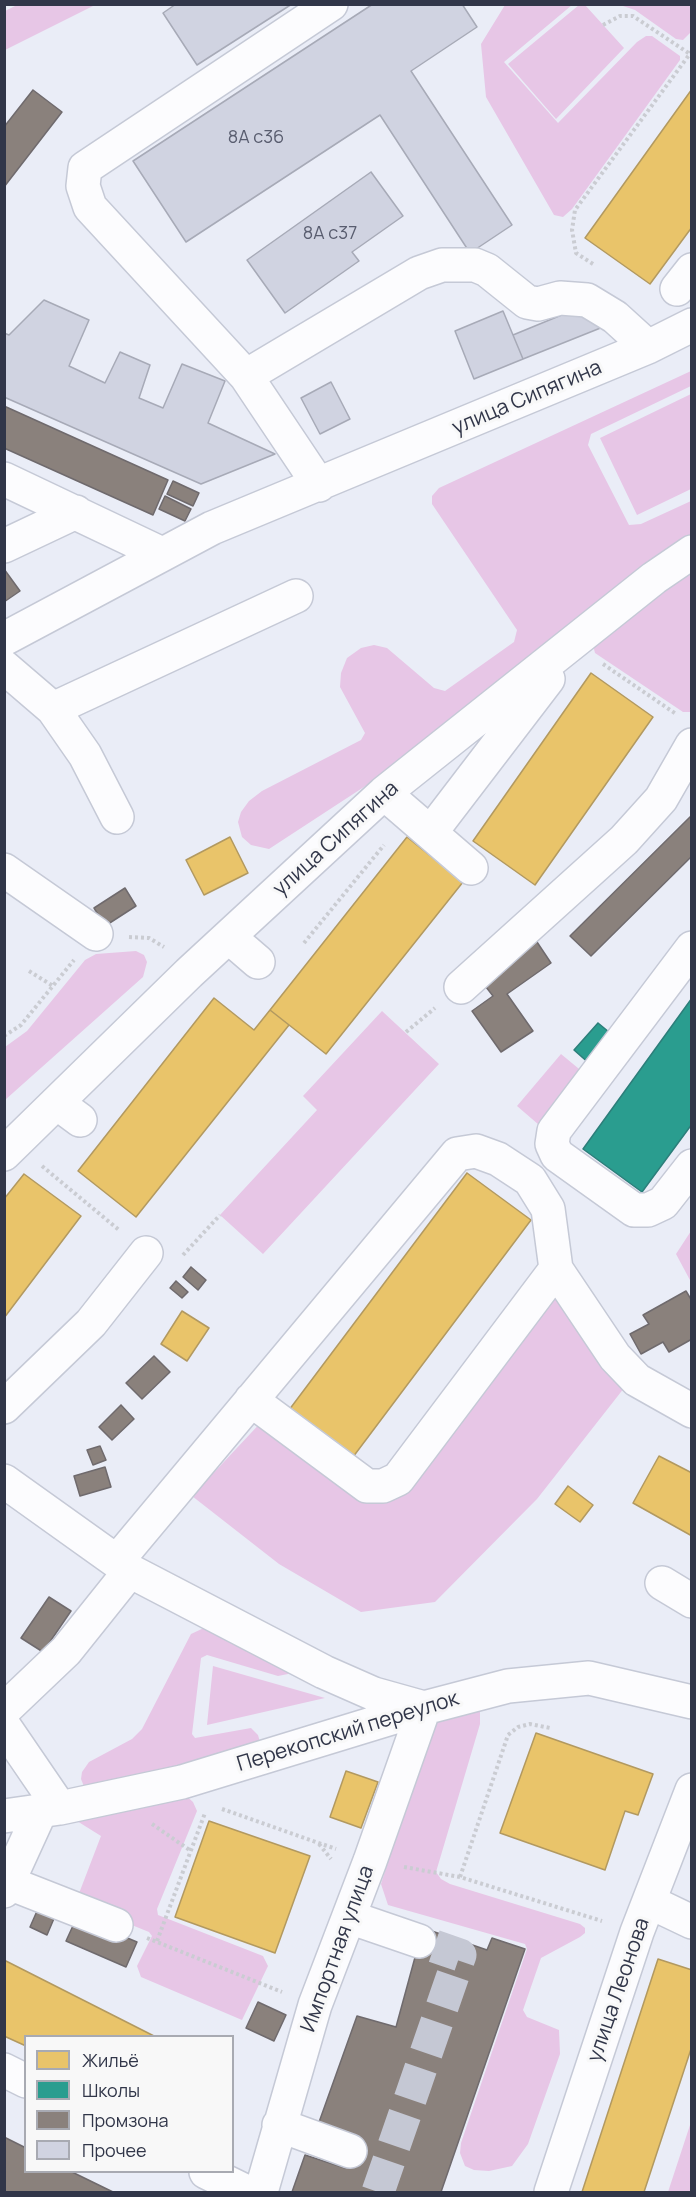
<!DOCTYPE html>
<html>
<head>
<meta charset="utf-8">
<style>
  body { margin:0 }
  #map { position:relative; width:696px; height:2197px; overflow:hidden; background:#eaedf7; font-family:Manrope,sans-serif }
  canvas { display:block }
  .frame { position:absolute; inset:0; border:6px solid #313649; pointer-events:none }
  .legend { position:absolute; left:24px; top:2035px; width:210px; height:138px; box-sizing:border-box; background:#f8f8f8; border:2px solid #a8aab2; margin:0; padding:8px 10px; list-style:none; font-size:18px; color:#313649 }
  .legend li { display:flex; align-items:center; gap:12px; height:30px }
  .legend b { width:30px; border:2px solid #a8aab2 }
</style>
</head>
<body>
<div id="map">
<canvas width="696" height="2197"></canvas>
<div class="frame"></div>
<ul class="legend">
<li><b style="height:16px;background:#e9c46a"></b>Жильё</li>
<li><b style="height:16px;background:#2a9d8f"></b>Школы</li>
<li><b style="height:16px;background:#8a817c"></b>Промзона</li>
<li><b style="height:16px;background:#d0d3e1"></b>Прочее</li>
</ul>
</div>
<script>
const context = document.querySelector('canvas').getContext('2d');
context.lineJoin = 'round';
function fillPath(path, color) { context.fillStyle = color; context.fill(path, 'evenodd'); }
const poly = rows => new Path2D(rows.map(r => 'M' + r).join(''));
function strokePath(path, color, width, dash) { context.strokeStyle = color; context.lineWidth = width; context.lineCap = dash ? 'butt' : 'round'; context.setLineDash(dash || []); context.stroke(path); }
function label(font, color, halo, rows, align = 'center') {
  context.font = font + ' Manrope,sans-serif'; context.lineWidth = 6; context.setLineDash([]); context.textBaseline = 'middle'; context.strokeStyle = halo; context.fillStyle = color; for (const [text, x, y, turn = 0] of rows) {
    context.save(); context.translate(x, y); context.rotate((+turn || 0) * Math.PI / 180); context.textAlign = isNaN(turn) ? turn : align; if (halo) context.strokeText(text, 0, 0); context.fillText(text, 0, 0); context.restore();
  }
}
fillPath(poly([
  [17,5,17,4,95,5,5,50,5,11],
  [505,5,572,5,504,62,558,123,637,42,646,36,652,36,680,56,680,60,572,209,563,217,554,215,486,97,481,44],
  [579,5,585,5,624,48,556,119,508,64],
  [620,5,691,5,691,32,683,40,676,39,635,10],
  [691,371,691,386,591,434,588,445,629,525,641,524,691,501,691,542,652,568,370,783,269,849,251,845,242,837,238,822,241,812,249,801,262,791,361,740,365,733,340,687,341,673,347,658,361,648,374,645,387,648,434,688,445,691,514,642,517,630,432,504,432,496,439,488],
  [691,394,691,489,637,515,600,438],
  [691,564,691,712,683,712,595,653,593,645],
  [136,951,144,955,147,962,143,977,5,1100,5,1047,27,1031,85,960,96,954],
  [382,1011,439,1064,263,1254,220,1215,317,1110,303,1096],
  [561,1054,590,1078,546,1131,517,1106],
  [691,1231,691,1282,676,1254],
  [557,1291,628,1383,537,1499,435,1602,361,1612,279,1564,192,1496,265,1418,366,1497],
  [206,1627,292,1669,288,1674,278,1676,207,1655,201,1658,192,1734,195,1738,251,1728,258,1735,260,1742,256,1751,85,1789,81,1779,82,1772,89,1762,132,1739,142,1729,191,1634],
  [213,1666,325,1698,207,1725],
  [475,1712,480,1712,480,1724,436,1872,441,1879,450,1884,580,1924,585,1928,585,1933,580,1937,541,1958,523,2010,527,2017,559,2030,560,2054,528,2144,512,2166,489,2171,474,2170,465,2166,460,2153,461,2143,527,1949,525,1944,388,1905,381,1884,431,1726,437,1721],
  [182,1792,193,1802,197,1811,157,1909,158,1915,263,1956,268,1966,242,2020,141,1977,137,1966,152,1936,149,1932,80,1904,78,1896,101,1836,77,1821],
  [691,2122,691,2192,668,2192]
]), '#e7c6e6');
const homes = poly([
  [692,89,692,227,650,284,585,238,692,89],
  [591,673,653,717,535,885,473,841,591,673],
  [230,837,248,873,204,895,186,860,230,837],
  [407,837,463,882,326,1054,270,1010,407,837],
  [214,998,254,1030,270,1010,289,1025,136,1217,78,1171,214,998],
  [467,1173,531,1220,347,1465,283,1418,467,1173],
  [24,1174,81,1216,4,1318,4,1199,24,1174],
  [182,1311,209,1328,187,1361,161,1344,182,1311],
  [659,1456,692,1473,692,1536,633,1503,659,1456],
  [568,1486,593,1505,580,1522,555,1504,568,1486],
  [536,1733,653,1774,638,1815,625,1811,605,1870,500,1833,536,1733],
  [346,1771,378,1782,361,1828,330,1817,346,1771],
  [209,1821,310,1856,275,1953,175,1917,209,1821],
  [658,1959,692,1970,692,2046,644,2192,582,2192,658,1959],
  [4,1960,154,2036,26,2036,26,2046,4,2036,4,1960]
]);
fillPath(homes, '#e9c46a');
strokePath(homes, '#b29960', 1.5);
const schools = poly([
  [692,998,692,1124,642,1192,583,1149,692,998],
  [598,1023,615,1037,591,1065,574,1050,598,1023]
]);
fillPath(schools, '#2a9d8f');
strokePath(schools, '#2c7e7a', 1.5);
const industry = poly([
  [33,90,62,112,4,187,4,127,33,90],
  [4,406,168,480,153,515,4,448,4,406],
  [173,481,199,493,193,506,167,494,173,481],
  [165,496,191,509,185,521,159,509,165,496],
  [4,569,20,591,4,602,4,569],
  [692,815,692,856,591,956,570,936,692,815],
  [125,888,136,906,105,926,94,908,125,888],
  [535,939,551,963,507,994,533,1031,501,1052,472,1011,493,996,479,978,535,939],
  [191,1267,206,1280,198,1290,183,1277,191,1267],
  [176,1281,188,1292,182,1298,170,1288,176,1281],
  [686,1291,692,1301,692,1339,669,1352,663,1342,641,1354,630,1334,649,1324,643,1315,686,1291],
  [154,1356,170,1372,142,1399,126,1383,154,1356],
  [121,1405,134,1419,112,1440,99,1427,121,1405],
  [100,1446,106,1460,93,1465,87,1450,100,1446],
  [105,1467,111,1487,80,1496,74,1476,105,1467],
  [49,1597,71,1611,43,1652,21,1638,49,1597],
  [41,1902,58,1909,47,1935,30,1927,41,1902],
  [77,1917,137,1942,126,1967,66,1941,77,1917],
  [423,1928,487,1950,492,1938,525,1949,441,2192,292,2192,305,2155,345,2168,355,2137,318,2125,357,2016,396,2027,423,1928],
  [258,2002,286,2015,274,2041,246,2028,258,2002],
  [4,2137,26,2148,26,2172,72,2172,113,2192,4,2192,4,2137]
]);
fillPath(industry, '#8a817c');
strokePath(industry, '#6f6a6d', 1.5);
const building = poly([
  [176,4,292,4,197,65,163,13,176,4],
  [373,4,462,4,477,27,411,71,512,225,470,253,380,115,186,242,133,161,373,4],
  [371,172,403,216,352,252,359,261,285,313,247,260,371,172],
  [44,300,89,320,69,366,105,383,120,352,150,365,139,398,163,408,182,364,225,381,208,423,275,454,201,484,4,397,4,333,9,335,44,300],
  [581,307,603,327,523,359,513,335,581,307],
  [503,311,523,359,474,379,455,331,503,311],
  [331,382,350,419,320,434,301,398,331,382]
]);
fillPath(building, '#d0d3e1');
strokePath(building, '#a7aab7', 1.5);
strokePath(poly([
  [378,2192,460,1955,419,1941]
]), '#c5c8d4', 33, [33, 16]);
const minor = poly([
  [677,289,692,270],
  [246,376,419,273,442,265,475,265,487,270,527,302,538,304,560,298,587,300,615,317,648,347],
  [4,479,162,554],
  [319,485,246,376,90,207,83,186,85,168,331,4],
  [4,546,76,512],
  [4,639,212,528,648,347,692,325],
  [4,667,53,709,296,596],
  [53,709,85,755,117,817],
  [384,793,471,868],
  [431,832,548,679],
  [4,870,96,934],
  [229,937,258,962],
  [692,948,554,1131,552,1144,557,1155,634,1210,648,1210,663,1203,692,1166],
  [461,987,624,840,661,799,692,745],
  [57,1103,80,1120],
  [4,1154,189,973,384,793,654,578,692,552],
  [251,1400,367,1486,383,1486,398,1479,556,1269],
  [4,1407,91,1323,146,1253],
  [4,1481,130,1571,324,1672,374,1694,424,1708,370,1861,315,2005,261,2192],
  [117,1561,457,1154,476,1151,498,1159,530,1180,548,1209,556,1269,615,1357,637,1380,692,1411],
  [662,1583,692,1601],
  [4,1710,66,1651,130,1571],
  [4,1726,60,1808],
  [4,1816,60,1808,182,1782,424,1708,508,1686,589,1678,692,1702],
  [9,1883,116,1925],
  [4,1891,41,1810],
  [650,1902,692,1922],
  [349,1917,419,1941],
  [4,2070,26,2081],
  [279,2125,350,2151],
  [206,2172,247,2192],
  [551,2192,637,1932,692,1790]
]);
strokePath(minor, '#c5c9d6', 36);
strokePath(poly([
  [603,25,620,16,633,16,690,54],
  [593,264,576,253,572,230,575,210,692,51],
  [603,664,676,714],
  [129,937,149,938,164,947],
  [304,943,384,845],
  [29,971,53,986],
  [406,1032,435,1008],
  [4,1036,21,1025,74,960],
  [42,1166,119,1230],
  [183,1255,220,1215],
  [222,1809,336,1849],
  [152,1824,191,1851],
  [319,1844,331,1859],
  [404,1867,460,1877,602,1921],
  [460,1877,508,1735,518,1727,530,1724,550,1728],
  [147,1938,282,1992],
  [157,1941,205,1813]
]), '#caccd2', 4, [3, 3]);
strokePath(minor, '#fcfcfe', 33);
label('18px', '#595d6f', null, [
  ["8А с36",256,138],
  ["8А с37",330,234]
]);
label('21px', '#313649', '#f8f8f8', [
  ["улица Сипягина",527,398,-23],
  ["улица Сипягина",336,839,-42],
  ["Перекопский переулок",348,1732,-17],
  ["Импортная улица",338,1949,-70],
  ["улица Леонова",619,1990,-71]
]);
</script>
</body>
</html>
